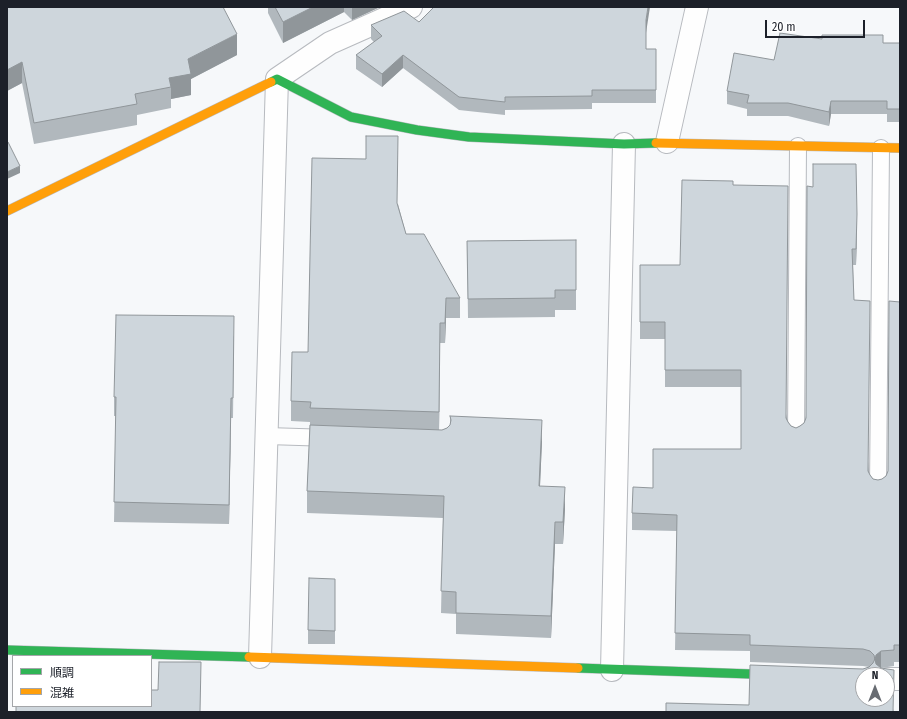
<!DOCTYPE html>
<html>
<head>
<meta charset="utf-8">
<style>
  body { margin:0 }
  #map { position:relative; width:907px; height:719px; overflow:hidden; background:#f6f8fa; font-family:"Fira Sans Condensed","Noto Sans JP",sans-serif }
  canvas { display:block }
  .frame { position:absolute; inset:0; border:8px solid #1c2029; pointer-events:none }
  .legend { position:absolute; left:12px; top:655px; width:140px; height:52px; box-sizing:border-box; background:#fff; border:1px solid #a4a6a9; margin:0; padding:5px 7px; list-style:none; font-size:12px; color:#1c2029 }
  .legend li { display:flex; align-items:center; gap:8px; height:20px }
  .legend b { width:20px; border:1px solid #a4a6a9 }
  .north { position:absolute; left:855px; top:667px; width:40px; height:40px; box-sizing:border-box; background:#fff; border:1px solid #a4a6a9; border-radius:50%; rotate:0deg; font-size:11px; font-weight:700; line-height:16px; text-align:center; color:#1c2029 }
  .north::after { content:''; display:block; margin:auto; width:14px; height:18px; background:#686c72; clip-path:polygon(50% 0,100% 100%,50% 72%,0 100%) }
  .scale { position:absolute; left:765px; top:20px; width:100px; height:18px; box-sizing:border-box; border:2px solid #1c2029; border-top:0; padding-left:5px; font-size:12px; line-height:14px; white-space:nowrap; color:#1c2029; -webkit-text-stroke:3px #fff; paint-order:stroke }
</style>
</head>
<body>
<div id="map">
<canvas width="907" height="719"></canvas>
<div class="frame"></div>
<ul class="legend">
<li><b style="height:5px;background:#30b455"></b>順調</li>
<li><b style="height:5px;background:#ff9f0a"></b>混雑</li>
</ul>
<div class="north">N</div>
<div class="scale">20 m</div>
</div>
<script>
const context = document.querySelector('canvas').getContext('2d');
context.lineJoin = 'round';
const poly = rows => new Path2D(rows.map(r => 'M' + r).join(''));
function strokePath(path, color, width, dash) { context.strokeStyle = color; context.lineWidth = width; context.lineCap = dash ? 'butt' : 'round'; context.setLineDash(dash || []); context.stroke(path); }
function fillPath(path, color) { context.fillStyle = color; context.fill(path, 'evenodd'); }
const lane = poly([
  [796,435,798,146],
  [267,436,331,438],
  [878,488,881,148]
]);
const street = poly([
  [667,142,697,7],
  [260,657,277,79,330,43,411,7],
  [612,670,624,144],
  [887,679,900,679]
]);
const fast = poly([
  [271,82,277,79,351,117,417,130,469,137,624,144,656,143],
  [7,650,249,657],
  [578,668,780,675]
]);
const slow = poly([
  [656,143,900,148],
  [7,211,271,82],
  [249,657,578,668]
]);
strokePath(lane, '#b7babf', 18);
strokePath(street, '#b7babf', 24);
strokePath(fast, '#b7babf', 10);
strokePath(slow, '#b7babf', 10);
strokePath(lane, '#fefefe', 16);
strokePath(street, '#fefefe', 22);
strokePath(fast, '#30b455', 9);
strokePath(slow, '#ff9f0a', 9);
fillPath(poly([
  [7,7,237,55,191,79,191,95,171,99,171,108,137,115,137,125,34,144,22,83,7,91],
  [268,7,380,7,352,20,344,12,283,43,268,13],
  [419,22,646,33,646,49,656,49,656,103,592,103,592,109,505,110,505,115,459,110,403,68,382,87,356,69,356,55,374,42,371,39,371,25],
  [822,39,883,43,900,43,900,122,887,122,887,114,831,114,829,126,788,116,747,116,747,109,727,104,727,91,774,60],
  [733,185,787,418,788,422,791,426,796,428,800,426,804,423,857,231,856,265,853,265,854,300,869,472,870,475,873,479,878,480,882,479,886,476,888,471,900,302,900,662,894,662,894,666,881,668,894,712,749,705,869,667,863,666,750,662,750,651,675,650,677,531,632,530,632,513,653,488,741,449,741,387,665,387,665,339,640,339,640,265,680,265],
  [398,204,406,234,460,298,460,318,446,318,445,343,440,343,439,430,442,430,447,428,450,425,450,416,542,441,540,486,565,509,563,544,555,544,551,638,456,634,456,614,441,613,443,518,307,513,307,491,310,422,291,421,291,401,308,352],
  [576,240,576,310,555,310,555,317,468,318,467,241],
  [234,336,233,418,231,418,229,524,114,522,116,416,114,416,114,397],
  [335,579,335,644,308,644,308,630]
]), '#b1b8bd');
fillPath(poly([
  [313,7,344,7,344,12,283,43,283,22],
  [352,7,380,7,352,20],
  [648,7,650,7,646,33,646,20],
  [237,34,237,55,191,79,191,95,171,99,171,87,169,78,188,59],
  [403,55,403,68,382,87,382,74],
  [22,62,22,83,7,91,7,70],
  [831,101,831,114,829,126,829,112],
  [20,166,20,173,7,179,7,172],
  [857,214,857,231,856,265,856,249],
  [446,298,446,318,445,343,445,323],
  [440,323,440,343,439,432,439,412],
  [231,398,231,418,229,524,229,505],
  [542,420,542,441,539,508,539,486],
  [565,487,565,509,563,544,563,522],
  [555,522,555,544,551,638,551,616],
  [881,651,881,668,876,672,875,660,876,655]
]), '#90969a');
const building = poly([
  [7,7,223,7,237,34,188,59,191,74,169,78,171,87,135,94,137,104,34,123,22,62,7,70,7,7],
  [275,7,313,7,283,22,275,7],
  [434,7,648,7,646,20,646,49,656,49,656,90,592,90,592,96,505,97,505,102,459,97,403,55,382,74,356,55,382,36,371,25,404,11,419,22,434,7],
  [780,33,822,39,822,35,883,35,883,43,900,43,900,109,887,109,887,101,831,101,829,112,788,103,747,103,749,95,727,91,734,53,774,60,780,33],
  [366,136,398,136,397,203,406,234,424,234,460,298,446,298,445,323,440,323,439,412,310,408,311,402,291,401,292,352,308,352,312,158,366,159,366,136],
  [7,142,8,142,20,166,7,172,7,142],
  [813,164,856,164,857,214,856,249,852,249,854,300,870,301,868,471,870,475,873,479,878,480,882,479,886,476,888,471,889,301,900,302,900,645,894,645,894,650,881,651,876,655,875,660,874,655,870,651,863,649,750,645,750,635,675,633,677,515,632,513,633,487,653,488,653,449,741,449,741,370,665,370,665,322,640,322,640,265,680,265,682,180,733,181,733,185,788,186,786,418,788,422,791,426,796,428,800,426,804,423,806,418,807,186,813,187,813,164],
  [576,240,576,290,555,290,555,298,468,299,467,241,576,240],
  [116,315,234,316,233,398,231,398,229,505,114,502,116,397,114,397,116,315],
  [450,416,542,420,539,486,565,487,563,522,555,522,551,616,456,613,456,592,441,591,444,496,307,491,310,425,442,430,447,428,450,425,451,420,450,416],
  [309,578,335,579,335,631,308,630,309,578],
  [875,659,876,664,881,668,894,670,893,712,666,712,666,703,749,705,750,665,863,669,869,667,873,663,875,659],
  [863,675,887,675,887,699,863,699,863,675],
  [159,662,201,662,200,712,16,712,16,706,151,706,151,690,158,690,159,662]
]);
fillPath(building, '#ced6dc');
strokePath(building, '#90969a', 1);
</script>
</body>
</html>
